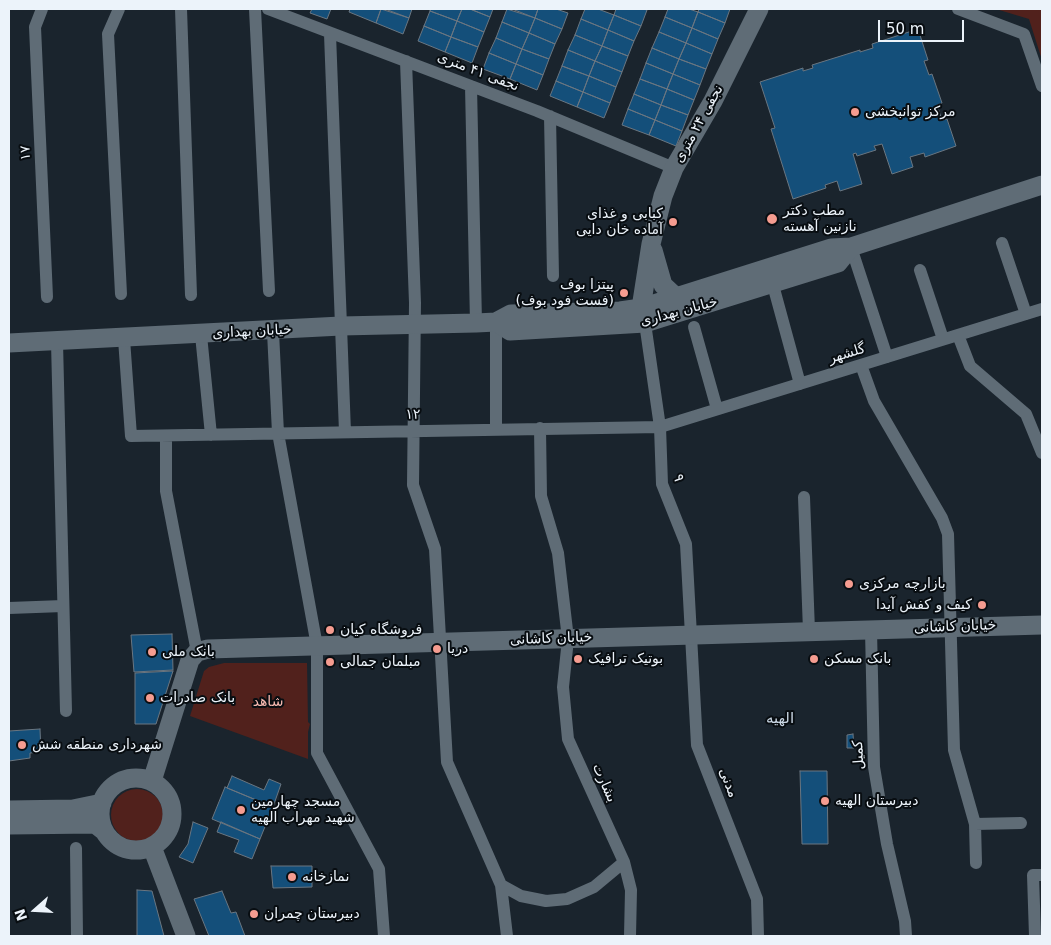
<!DOCTYPE html>
<html>
<head>
<meta charset="utf-8">
<style>
  body { margin:0 }
  #map { position:relative; width:1051px; height:945px; overflow:hidden; background:#1a242d; font-family:"DejaVu Sans",sans-serif }
  canvas { display:block }
  .frame { position:absolute; inset:0; border:10px solid #ecf3fa; pointer-events:none }
  .north { position:absolute; left:10px; top:885px; width:50px; height:50px; -webkit-text-stroke:4px #080d11; paint-order:stroke; rotate:251deg; font-size:14px; font-weight:700; line-height:20px; text-align:center; color:#ecf3fa }
  .north::after { content:''; display:block; margin:auto; width:18px; height:22px; background:#ecf3fa; clip-path:polygon(50% 0,100% 100%,50% 72%,0 100%) }
  .scale { position:absolute; left:878px; top:20px; width:86px; height:22px; box-sizing:border-box; border:2px solid #ecf3fa; border-top:0; padding-left:6px; font-size:15px; line-height:18px; white-space:nowrap; color:#ecf3fa; -webkit-text-stroke:4px #080d11; paint-order:stroke }
</style>
</head>
<body>
<div id="map">
<canvas width="1051" height="945"></canvas>
<div class="frame"></div>
<div class="north">N</div>
<div class="scale">50 m</div>
</div>
<script>
const context = document.querySelector('canvas').getContext('2d');
context.lineJoin = 'round';
function fillPath(path, color) { context.fillStyle = color; context.fill(path, 'evenodd'); }
const poly = rows => new Path2D(rows.map(r => 'M' + r).join(''));
function strokePath(path, color, width, dash) { context.strokeStyle = color; context.lineWidth = width; context.lineCap = dash ? 'butt' : 'round'; context.setLineDash(dash || []); context.stroke(path); }
function label(font, color, halo, rows, align = 'center') {
  context.font = font + ' "DejaVu Sans","Noto Naskh Arabic",sans-serif'; context.lineWidth = 4; context.setLineDash([]); context.textBaseline = 'middle'; context.strokeStyle = halo; context.fillStyle = color; for (const [text, x, y, turn = 0] of rows) {
    context.save(); context.translate(x, y); context.rotate((+turn || 0) * Math.PI / 180); context.textAlign = isNaN(turn) ? turn : align; if (halo) context.strokeText(text, 0, 0); context.fillText(text, 0, 0); context.restore();
  }
}
fillPath(poly([
  [996,9,1042,9,1042,60,1029,19],
  [224,663,307,663,308,722,310,724,308,732,308,759,190,716,204,671,209,667],
  '111 815a26 26 0 1 1 52 0a26 26 0 1 1-52 0Z'
]), '#51211c');
const building = poly([
  [312,9,331,9,327,19,310,13,312,9],
  [350,9,381,9,376,23,349,12,350,9],
  [381,9,409,18,403,34,376,23,381,9],
  [385,9,412,9,409,18,385,9],
  [431,9,462,9,457,21,430,11,431,9],
  [462,9,470,9,490,17,484,32,457,21,462,9],
  [470,9,493,9,490,17,470,9],
  [507,9,535,18,529,33,502,22,507,9],
  [512,9,538,9,535,18,512,9],
  [538,9,556,9,568,13,562,29,535,18,538,9],
  [585,9,598,9,614,15,608,30,581,19,585,9],
  [616,9,643,9,647,10,641,26,614,15,616,9],
  [668,9,689,9,698,12,692,28,665,17,668,9],
  [699,9,730,9,725,23,698,12,699,9],
  [430,11,457,21,451,37,424,26,430,11],
  [698,12,725,23,718,39,692,28,698,12],
  [614,15,641,26,634,41,608,30,614,15],
  [665,17,692,28,686,43,659,32,665,17],
  [535,18,562,29,555,44,529,33,535,18],
  [581,19,608,30,602,46,575,35,581,19],
  [457,21,484,32,478,47,451,37,457,21],
  [502,22,529,33,522,49,496,38,502,22],
  [424,26,451,37,445,52,418,41,424,26],
  [692,28,718,39,712,54,686,43,692,28],
  [918,29,928,60,924,61,929,75,932,74,942,103,937,105,942,120,947,119,956,146,925,157,924,153,910,157,913,167,892,174,882,144,874,146,876,150,857,156,856,153,853,154,862,184,840,191,837,181,825,185,826,188,793,199,771,129,775,128,760,82,803,68,803,71,813,68,812,65,860,50,860,52,873,48,872,44,918,29],
  [608,30,634,41,628,56,602,46,608,30],
  [659,32,686,43,679,59,652,48,659,32],
  [529,33,555,44,549,59,522,49,529,33],
  [575,35,602,46,595,61,568,50,575,35],
  [451,37,478,47,472,63,445,52,451,37],
  [496,38,522,49,516,64,489,53,496,38],
  [686,43,712,54,706,69,679,59,686,43],
  [602,46,628,56,622,72,595,61,602,46],
  [652,48,679,59,673,74,646,63,652,48],
  [522,49,549,59,543,75,516,64,522,49],
  [568,50,595,61,589,76,562,66,568,50],
  [489,53,516,64,510,79,483,69,489,53],
  [679,59,706,69,700,85,673,74,679,59],
  [595,61,622,72,616,87,589,76,595,61],
  [646,63,673,74,667,89,640,79,646,63],
  [516,64,543,75,537,90,510,79,516,64],
  [562,66,589,76,583,92,556,81,562,66],
  [673,74,700,85,694,100,667,89,673,74],
  [589,76,616,87,610,103,583,92,589,76],
  [640,79,667,89,661,105,634,94,640,79],
  [556,81,583,92,577,107,550,96,556,81],
  [667,89,694,100,688,115,661,105,667,89],
  [583,92,610,103,604,118,577,107,583,92],
  [634,94,661,105,655,120,628,109,634,94],
  [661,105,688,115,682,131,655,120,661,105],
  [628,109,655,120,649,135,622,125,628,109],
  [655,120,682,131,676,146,649,135,655,120],
  [172,634,173,670,134,672,131,635,172,634],
  [173,671,156,724,135,724,135,673,173,671],
  [40,729,41,752,30,753,30,758,9,761,9,731,40,729],
  [853,734,854,748,847,748,847,735,853,734],
  [800,771,827,771,828,844,802,844,800,771],
  [232,776,264,790,269,779,281,784,273,807,227,788,232,776],
  [225,787,273,807,260,839,212,819,225,787],
  [193,822,208,828,193,863,179,857,188,844,193,822],
  [221,822,260,839,252,859,234,852,239,840,217,832,221,822],
  [271,866,312,866,312,887,273,888,271,866],
  [137,890,152,891,164,936,137,936,137,890],
  [222,891,231,913,236,912,245,936,209,936,194,899,222,891]
]);
fillPath(building, '#144f7a');
strokePath(building, '#6a7681', 1);
strokePath(poly([
  [42,9,35,27,47,297],
  [119,9,108,34,121,294],
  [181,9,191,295],
  [255,9,269,291],
  [268,9,537,111,674,168],
  [958,9,1024,34,1042,86],
  [330,34,345,432],
  [406,61,415,303,413,485,435,549,447,762,501,885,507,936],
  [471,86,476,323],
  [550,116,553,276],
  [1002,243,1026,314],
  [851,247,887,357],
  [920,270,943,339],
  [773,285,800,384],
  [496,322,496,429],
  [645,323,660,427,662,484,686,544,697,745,757,899,758,936],
  [694,327,717,409],
  [273,332,278,433,317,646,317,753,379,869,384,936],
  [201,335,211,435],
  [958,335,970,366,1026,414,1042,453],
  [124,339,131,436,660,427,1042,309],
  [57,342,66,711],
  [861,365,874,401,942,518,948,534,954,750,975,824,976,863],
  [540,428,541,496,558,553,568,639,563,687,568,739,624,862,631,890,630,936],
  [166,437,166,491,197,652],
  [804,497,809,631],
  [9,608,63,606],
  [871,630,874,767,887,844,905,921,906,936],
  [975,824,1021,823],
  [76,848,77,936],
  [501,885,521,896,546,901,567,899,594,887,624,862],
  [1035,936,1033,875,1042,875]
]), '#5f6c76', 12);
strokePath(poly([
  [653,250,663,285,677,298,679,307],
  [644,319,641,308,651,244,663,196,674,168,713,101,759,9],
  [496,322,510,331,645,323,838,263,851,247],
  [9,343,341,326,476,323,496,322,511,314,620,311,641,308,831,248,851,247,1042,185],
  '100 814a36 36 0 1 1 72 0a36 36 0 1 1-72 0Z',
  [152,781,190,660,197,652,208,649,1042,625],
  [9,810,73,809,102,803],
  [9,825,95,824,104,831],
  [152,847,186,936]
]), '#5f6c76', 19);
for (const [x, y, r, color] of [
  [855,112,5,"#f59c90"],
  [772,219,6,"#f59c90"],
  [673,222,5,"#f59c90"],
  [624,293,5,"#f59c90"],
  [849,584,5,"#f59c90"],
  [982,605,5,"#f59c90"],
  [330,630,5,"#f59c90"],
  [437,649,5,"#f59c90"],
  [152,652,5,"#f59c90"],
  [578,659,5,"#f59c90"],
  [814,659,5,"#f59c90"],
  [330,662,5,"#f59c90"],
  [150,698,5,"#f59c90"],
  [22,745,5,"#f59c90"],
  [825,801,5,"#f59c90"],
  [241,810,5,"#f59c90"],
  [292,877,5,"#f59c90"],
  [254,914,5,"#f59c90"]
]) { const dot = new Path2D(); dot.arc(x, y, r, 0, 2 * Math.PI); context.fillStyle = color; context.fill(dot); strokePath(dot, '#080d11', 2); }
label('14px', '#ecf3fa', '#080d11', [
  ["نجفی ۴۱ متری",478,72,21],
  ["نجفی ۲۴ متری",699,124,-61],
  ["۱۷",26,153,-93],
  ["خیابان بهداری",679,312,-15],
  ["خیابان بهداری",252,332,-3],
  ["گلشهر",847,354,-17],
  ["۱۲",413,415,-1],
  ["۹",678,478,81],
  ["خیابان کاشانی",955,627,-2],
  ["خیابان کاشانی",551,639,-2],
  ["کمیل",859,755,-93],
  ["بشارت",604,783,66],
  ["مدنی",728,783,69]
]);
label('14px', '#ecf3fa', '#080d11', [
  ["مرکز توانبخشی",865,112],
  ["مطب دکتر",783,211],
  ["نازنین آهسته",783,227],
  ["کبابی و غذای",663,214,"right"],
  ["آماده خان دایی",663,230,"right"],
  ["پیتزا بوف",614,285,"right"],
  ["(فست فود بوف)",614,301,"right"],
  ["بازارچه مرکزی",859,584],
  ["کیف و کفش آیدا",972,605,"right"],
  ["فروشگاه کیان",340,630],
  ["دریا",447,649],
  ["بانک ملی",162,652],
  ["بوتیک ترافیک",588,659],
  ["بانک مسکن",824,659],
  ["مبلمان جمالی",340,662],
  ["بانک صادرات",160,698],
  ["شهرداری منطقه شش",32,745],
  ["دبیرستان الهیه",835,801],
  ["مسجد چهارمین",251,802],
  ["شهید مهراب الهیه",251,818],
  ["نمازخانه",302,877],
  ["دبیرستان چمران",264,914]
], 'left');
label('14px', '#f7b9b0', '#080d11', [
  ["شاهد",268,702]
]);
label('15px', '#c9d6e3', '#080d11', [
  ["الهیه",780,719]
]);
</script>
</body>
</html>
